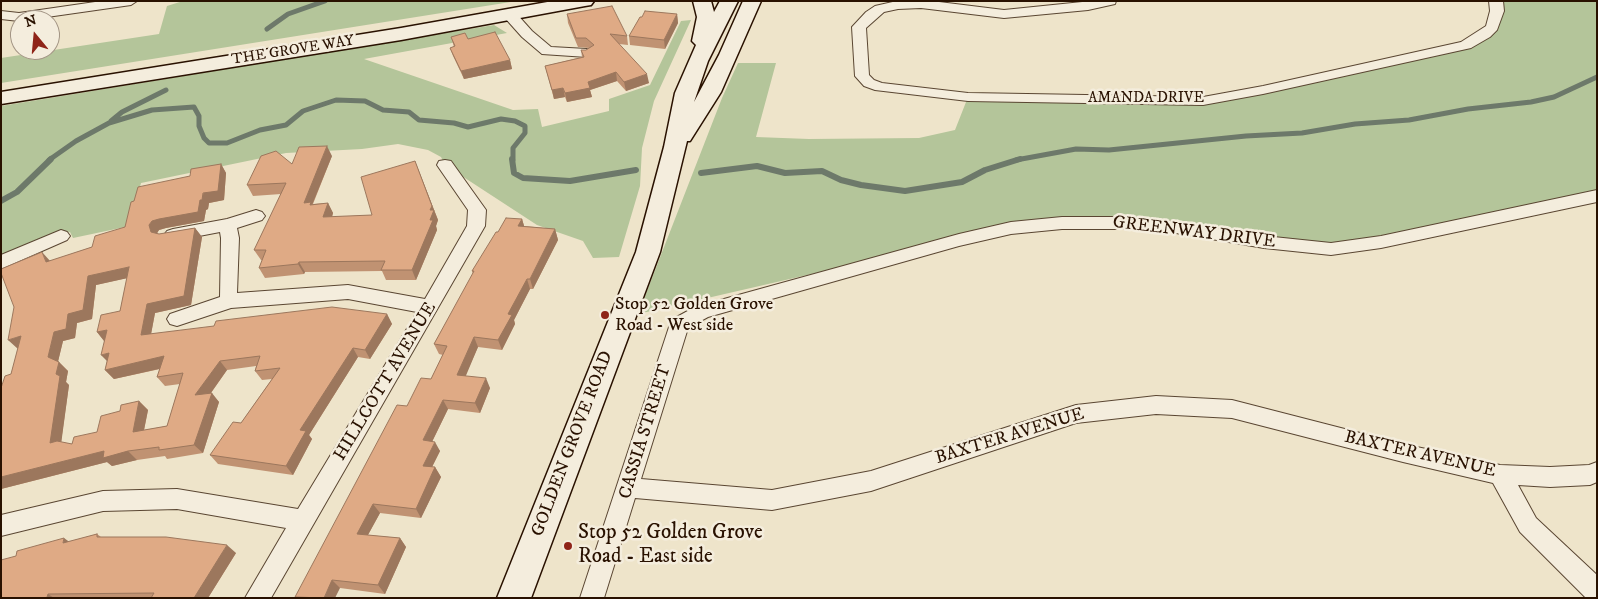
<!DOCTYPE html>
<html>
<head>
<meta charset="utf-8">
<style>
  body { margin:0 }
  #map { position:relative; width:1598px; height:599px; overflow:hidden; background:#eee4ca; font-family:"IM FELL DW Pica",serif }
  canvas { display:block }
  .frame { position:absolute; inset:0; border:2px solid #291100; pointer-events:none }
  .north { position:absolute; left:10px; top:10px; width:50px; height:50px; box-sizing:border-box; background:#f4eddd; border:1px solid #a39585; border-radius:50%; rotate:343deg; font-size:14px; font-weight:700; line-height:20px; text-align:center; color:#291100 }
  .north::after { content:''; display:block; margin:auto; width:18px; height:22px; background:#8f2418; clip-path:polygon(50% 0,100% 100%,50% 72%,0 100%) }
</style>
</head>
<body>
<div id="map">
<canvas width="1598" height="599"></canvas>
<div class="frame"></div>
<div class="north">N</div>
</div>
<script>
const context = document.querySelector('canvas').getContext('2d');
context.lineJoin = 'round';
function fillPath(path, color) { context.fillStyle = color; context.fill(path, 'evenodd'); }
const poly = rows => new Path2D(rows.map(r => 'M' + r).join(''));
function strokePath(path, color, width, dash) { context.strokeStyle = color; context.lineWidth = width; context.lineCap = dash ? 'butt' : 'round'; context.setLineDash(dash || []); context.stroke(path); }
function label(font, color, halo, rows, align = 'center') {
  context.font = font + ' "IM FELL DW Pica",serif'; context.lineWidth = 5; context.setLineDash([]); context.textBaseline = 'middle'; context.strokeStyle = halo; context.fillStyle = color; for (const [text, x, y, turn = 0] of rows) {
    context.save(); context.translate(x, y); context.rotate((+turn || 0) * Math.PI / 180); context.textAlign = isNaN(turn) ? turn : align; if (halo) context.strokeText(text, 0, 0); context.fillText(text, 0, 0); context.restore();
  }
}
fillPath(poly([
  [183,1,517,1,1,83,1,58,159,34,167,6],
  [1496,1,1597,1,1597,195,1331,249,1103,222,959,240,638,314,722,98,738,63,776,63,756,137,809,139,919,138,955,130,968,97,1203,101,1466,45,1485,34],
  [691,20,654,101,642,148,640,186,619,257,593,258,583,241,537,225,445,165,441,157,428,150,398,144,362,149,286,153,141,183,130,226,73,238,70,232,1,263,1,106,494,25,507,33,364,59,513,110,538,109,542,127,609,111,609,99,650,85,681,21]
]), '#b4c59a');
strokePath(poly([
  [267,29,288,14,325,1],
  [111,121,122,112,166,90],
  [49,160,76,141,109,123,152,110,194,107,199,116,199,126,204,138,209,143,227,143,260,130,286,125,303,111,336,100,365,101,383,110,409,112,419,120,454,123,468,127,501,119,515,121,525,126,525,133,513,148,513,160],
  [1016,160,1076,149,1109,150,1246,136,1302,133,1355,124,1409,120,1468,109,1531,102,1554,97,1597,77]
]), '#6d796a', 5);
strokePath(poly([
  [512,159,514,173,523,178,570,181,636,170],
  [701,173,757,166,785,173,822,171,841,180,861,185,905,191,962,182,985,170,1020,159],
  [1,201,17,192,51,159]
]), '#6d796a', 6);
const street = poly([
  [102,1,137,1,131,5,19,21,1,19,1,11,19,13,102,1],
  [897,1,931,1,1004,10,1092,1,1116,1,1115,4,1088,10,1004,18,921,8,898,9,884,12,866,28,869,75,874,80,882,83,968,93,1203,97,1263,86,1461,42,1486,26,1490,11,1489,1,1503,1,1504,11,1497,30,1490,37,1471,48,1263,94,1203,105,968,101,875,90,864,86,855,76,852,27,866,12,875,6,897,1],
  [510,11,515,12,532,31,551,47,587,49,594,53,587,57,542,54,522,37,505,18,503,15,510,11],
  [445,160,451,161,486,210,485,226,271,598,245,598,286,528,177,509,103,511,1,536,1,515,103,491,177,489,298,509,417,312,348,299,231,308,177,326,170,324,167,319,170,314,220,297,221,238,220,232,173,241,167,239,164,235,167,231,173,229,227,219,256,210,262,212,265,216,262,220,237,228,239,238,237,293,348,285,425,299,467,226,468,210,437,165,439,161,445,160],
  [1597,190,1597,202,1381,248,1331,255,1264,248,1176,233,1140,229,1062,229,1011,234,959,246,708,317,688,328,641,479,772,490,871,471,1076,405,1156,396,1232,400,1403,444,1500,465,1550,467,1589,465,1597,462,1597,482,1590,485,1550,487,1518,485,1536,518,1597,575,1597,598,1586,598,1520,532,1493,483,1403,462,1232,418,1156,414,1076,423,871,491,772,510,635,498,604,598,580,598,670,324,673,319,695,307,959,234,1011,222,1062,217,1140,217,1264,236,1331,243,1381,236,1597,190],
  [61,230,67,232,70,236,67,240,1,269,1,255,61,230]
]);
const secondary = poly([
  [553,1,594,1,591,5,585,6,401,40,1,104,1,92,401,28,553,1],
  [693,1,711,1,714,12,720,1,738,1,708,61,694,102,719,55,743,1,761,1,721,92,690,141,687,141,660,252,531,598,497,598,636,252,664,147,675,93,696,45,692,41,697,17,693,1]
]);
strokePath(street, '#5a4632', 2);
strokePath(secondary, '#291100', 3);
fillPath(street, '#f4eddd');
fillPath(secondary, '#f4eddd');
fillPath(poly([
  [567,14,627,36,628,45,619,44,649,83,626,91,617,81,590,90,592,97,567,102,565,97,554,99,545,66,582,57,581,50,586,50,589,48,578,47,568,23],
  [677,14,678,23,665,49,630,45,629,36],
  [451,37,468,39,510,60,512,69,464,79,453,56,450,48,454,47],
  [332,156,313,204,328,203,333,213,332,217,372,215,415,161,438,220,436,226,437,230,416,280,386,280,382,271,305,272,304,274,265,278,259,268,262,260,261,260,254,250,281,194,253,196,247,185,292,164],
  [221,164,226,173,224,200,209,203,208,209,206,210,204,221,166,228,159,230,157,233,159,234,195,228,202,237,191,305,155,313,151,334,387,314,392,324,370,359,358,357,309,435,312,439,293,475,218,464,210,455,241,423,272,379,262,380,255,371,256,366,227,370,211,393,219,402,203,453,167,459,165,456,137,460,112,466,107,462,1,489,1,388,11,374,18,349,14,307,50,261,92,247,125,227,134,201,190,176],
  [127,278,120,311,97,332,104,341,107,361,105,370,114,379,160,369,157,377,165,386,180,384,167,426,144,430,148,410,139,401,120,411,97,432,72,444,61,442,69,385,66,382,68,371,58,361,63,341,75,338,77,323,92,319,96,285],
  [522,219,524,226,555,229,558,240,533,289,530,289,514,320,515,324,502,350,478,347,465,376,490,388,480,413,448,409,432,442,440,451,432,467,435,467,441,477,421,518,380,513,368,535,400,538,406,547,385,594,340,588,296,598,407,406,431,379,443,355,439,354,434,344,473,274,472,271,498,232],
  [97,534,101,537,236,553,208,598,1,598,16,556]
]), '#c09272');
fillPath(poly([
  [677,14,678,23,665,49,664,40],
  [510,60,512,69,464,79,461,71],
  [616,72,617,81,590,90,592,97,567,102,565,93,588,82],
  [647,74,649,83,626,91,624,82],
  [563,88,565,97,554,99,552,90],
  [327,146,332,156,312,205,304,203],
  [415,161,438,220,436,226,437,230,416,280,412,270],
  [221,164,226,173,224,200,209,203,208,209,206,210,204,221,166,228,159,230,156,235,151,232,149,225,152,221,200,200],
  [328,203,333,213,329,227,323,217],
  [522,219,525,229,518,226],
  [195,228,202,237,191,305,155,313,149,345,141,335,147,304],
  [555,229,558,240,533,289,530,279],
  [42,252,51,262,46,262],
  [299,262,305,272,304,274,298,264],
  [129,267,137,276,96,285,92,319,77,323,75,338,63,341,57,366,48,357,54,332,88,276],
  [527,279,530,289,514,320,515,324,502,350,498,340,508,314],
  [387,314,392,324,370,359,365,350],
  [107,330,105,342,97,332],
  [21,336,18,349,8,340],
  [474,337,478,347,462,385,457,375],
  [353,348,358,357,309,435,312,439,293,475,286,466,300,430],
  [109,353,110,364,101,355],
  [164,356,172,366,114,379,105,370],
  [220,361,227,370,203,404,195,395],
  [59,362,68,371,66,382,69,385,60,452,50,443,56,374],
  [486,378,490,388,480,413,475,403],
  [212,393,219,402,203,453,194,445],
  [443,400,448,409,428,450,423,440],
  [139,401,148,410,142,440,133,432],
  [435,442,440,451,428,475,423,466],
  [104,451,128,451,137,460,112,466,107,462,1,489,1,477],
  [435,467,441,477,421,518,416,509],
  [373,504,380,513,364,542,357,534],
  [64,538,75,546,63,543],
  [400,538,406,547,385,594,378,585],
  [227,545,236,553,208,598,194,598],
  [332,580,340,588,335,598,324,598],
  [48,594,54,598,46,598]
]), '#9c775d');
const building = poly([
  [612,6,627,36,610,34,647,74,624,82,616,72,588,82,590,88,565,93,563,88,552,90,545,66,584,57,581,50,586,50,594,45,586,38,576,38,567,14,612,6],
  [645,11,677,14,664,40,629,36,640,17,642,17,645,11],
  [495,32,510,60,461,71,450,48,455,46,451,37,465,33,468,39,495,32],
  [327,146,304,203,311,202,310,205,328,203,323,217,372,215,361,177,415,161,432,206,430,210,434,210,430,220,433,220,412,270,381,270,385,261,299,262,298,264,259,268,266,250,254,250,286,183,247,185,261,156,276,151,292,164,299,147,327,146],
  [221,164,218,191,203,193,202,200,200,200,198,212,159,219,152,221,149,225,151,232,159,234,195,228,184,296,147,304,141,335,214,326,216,321,332,307,387,314,365,350,353,348,300,430,306,431,286,466,210,455,233,422,241,423,280,368,255,371,260,356,220,361,195,395,212,393,194,445,159,450,159,447,128,451,103,458,104,451,1,477,1,388,5,376,11,374,21,336,8,340,14,307,1,273,1,269,42,252,46,262,92,247,95,236,125,227,131,202,134,201,138,187,190,176,191,169,221,164],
  [129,267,120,311,101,315,97,332,107,330,101,355,109,353,105,370,164,356,157,377,183,373,167,426,133,432,139,401,121,405,120,411,101,416,97,432,74,437,72,444,57,441,50,443,60,376,56,374,59,362,48,357,54,332,66,329,68,314,83,310,88,276,129,267],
  [506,218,522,219,518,226,555,229,530,279,527,279,508,314,512,315,498,340,474,337,457,375,486,378,475,403,443,400,423,440,435,442,423,466,435,467,416,509,373,504,357,534,400,538,378,585,332,580,324,598,295,597,397,405,407,406,421,378,431,379,447,346,434,344,474,271,472,271,496,232,498,232,506,218],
  [97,534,97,537,166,537,227,545,194,598,151,598,154,593,48,594,47,597,46,598,1,598,1,560,16,556,17,551,64,538,63,543,97,534]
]);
fillPath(building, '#dfaa85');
strokePath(building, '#9c775d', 1);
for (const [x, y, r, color] of [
  [605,315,5,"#8f2418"],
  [568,546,5,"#8f2418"]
]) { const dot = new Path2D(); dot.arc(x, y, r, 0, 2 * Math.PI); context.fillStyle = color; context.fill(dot); strokePath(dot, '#f4eddd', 2); }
label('15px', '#291100', '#f4eddd', [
  ["THE GROVE WAY",293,51,-9],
  ["AMANDA DRIVE",1146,99]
]);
label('18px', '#291100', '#f4eddd', [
  ["GREENWAY DRIVE",1194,233,7],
  ["HILLCOTT AVENUE",386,382,-59],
  ["CASSIA STREET",646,432,-73],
  ["BAXTER AVENUE",1010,437,-17],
  ["GOLDEN GROVE ROAD",573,444,-69],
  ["BAXTER AVENUE",1420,455,13]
]);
label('18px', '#291100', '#f4eddd', [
  ["Stop 52 Golden Grove",615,305],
  ["Road - West side",615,326]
], 'left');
label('21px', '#291100', '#f4eddd', [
  ["Stop 52 Golden Grove",578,534],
  ["Road - East side",578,558]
], 'left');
</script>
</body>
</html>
